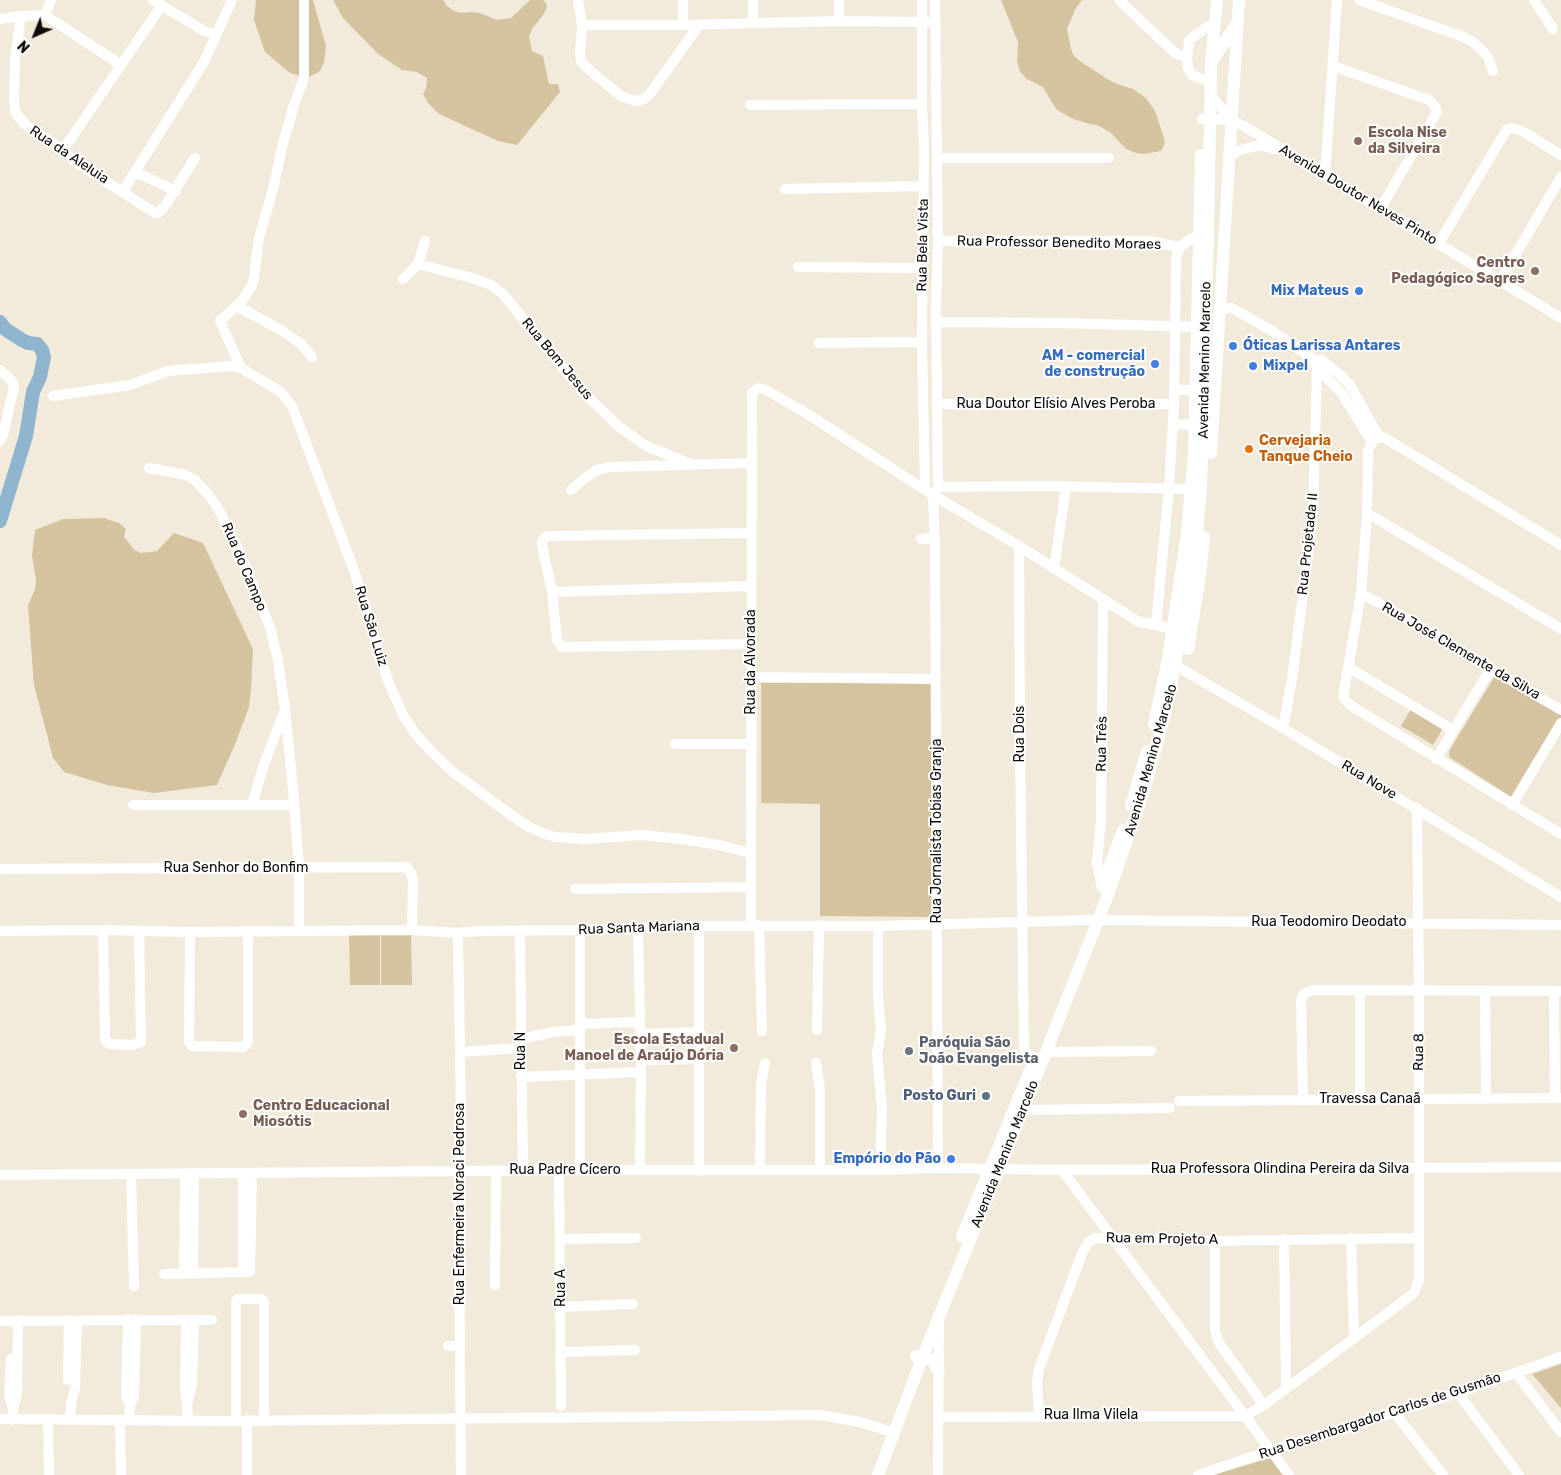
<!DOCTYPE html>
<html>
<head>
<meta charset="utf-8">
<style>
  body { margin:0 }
  #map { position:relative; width:1561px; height:1475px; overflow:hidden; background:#f2ebdc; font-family:Rubik,sans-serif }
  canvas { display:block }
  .north { position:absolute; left:10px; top:10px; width:50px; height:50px; -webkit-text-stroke:4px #fff; paint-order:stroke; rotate:224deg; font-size:14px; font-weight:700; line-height:20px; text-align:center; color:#0e0b07 }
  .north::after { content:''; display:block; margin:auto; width:18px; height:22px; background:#0e0b07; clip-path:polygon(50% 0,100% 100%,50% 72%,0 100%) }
</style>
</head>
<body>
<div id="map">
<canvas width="1561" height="1475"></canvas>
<div class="north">N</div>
</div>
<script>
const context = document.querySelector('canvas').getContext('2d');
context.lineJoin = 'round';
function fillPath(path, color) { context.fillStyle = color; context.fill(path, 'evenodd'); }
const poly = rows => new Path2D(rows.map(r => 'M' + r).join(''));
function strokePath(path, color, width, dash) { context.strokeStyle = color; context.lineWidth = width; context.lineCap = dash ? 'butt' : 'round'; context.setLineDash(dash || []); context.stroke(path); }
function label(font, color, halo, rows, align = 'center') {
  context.font = font + ' Rubik,sans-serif'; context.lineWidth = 4; context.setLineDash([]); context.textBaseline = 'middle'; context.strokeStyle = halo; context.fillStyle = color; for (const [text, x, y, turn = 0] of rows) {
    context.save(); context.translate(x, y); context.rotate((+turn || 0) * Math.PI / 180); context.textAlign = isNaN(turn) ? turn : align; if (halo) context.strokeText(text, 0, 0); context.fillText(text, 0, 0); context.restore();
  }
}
fillPath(poly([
  [256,0,313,0,326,46,324,63,320,71,308,78,290,73,265,52,254,20],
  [333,0,443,0,447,6,454,11,462,13,472,12,480,13,497,20,511,18,530,0,543,0,546,3,547,7,543,15,532,29,529,37,532,51,543,56,549,84,558,84,560,92,517,145,498,141,439,114,428,103,423,94,426,88,427,78,417,72,402,70,378,54,343,18],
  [1001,0,1082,0,1076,8,1067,29,1071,49,1074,56,1081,62,1109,80,1117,84,1133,89,1146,98,1155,111,1163,135,1165,143,1161,151,1144,154,1136,153,1126,149,1111,133,1097,125,1089,124,1071,118,1056,109,1043,87,1027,79,1020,72,1017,61,1018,42],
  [104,518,119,523,126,529,124,537,129,543,134,550,141,553,157,551,174,533,203,543,253,649,251,691,249,707,236,742,217,785,154,793,107,785,64,772,53,758,34,685,28,606,35,589,36,580,32,555,35,530,63,519],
  [1495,676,1561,711,1561,725,1516,797,1510,796,1449,757,1449,751],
  [931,682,937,917,820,916,820,804,761,803,761,683],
  [1411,709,1443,728,1433,745,1401,726],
  [349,931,380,931,380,985,350,985],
  [381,931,411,931,412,985,381,985],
  [1561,1364,1561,1408,1532,1374],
  [1274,1457,1287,1475,1213,1475]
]), '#d5c39f');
strokePath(poly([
  [0,322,5,329,22,340,28,343,37,344,42,350,44,357,40,377,33,392,26,436,0,521]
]), '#8fb5ce', 14);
strokePath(poly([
  [153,0,204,31,216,34],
  [578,0,582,25,580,54,581,61,586,67,621,96,632,100,638,101,644,99,649,95,699,25],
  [683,0,683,25],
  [839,0,839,21],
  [922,0,922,104,924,150,922,342,925,489],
  [935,0,938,241,936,311,938,487],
  [1119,0,1175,53,1187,58],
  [1359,0,1461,36,1470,40,1481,49,1488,57,1493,71],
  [1534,0,1553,29],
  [45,15,51,0],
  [21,16,15,59,14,103,16,114,27,126,63,150,74,161,155,213,158,213,165,206,195,158],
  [0,19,21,16,45,15,121,65],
  [753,23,753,0],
  [582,25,683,25,839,21,928,22],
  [1207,27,1189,40,1187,58,1188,68,1192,75,1211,82],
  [1333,66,1429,100,1436,108,1437,112,1380,209],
  [1210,94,1231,120],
  [750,105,922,104],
  [1202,119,1231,120,1244,126,1561,318],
  [63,150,162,5],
  [938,158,1109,158],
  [1228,158,1238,151,1259,145,1274,149],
  [135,172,176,191],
  [1325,176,1337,0],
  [785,189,924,186],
  [123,191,204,62,232,0],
  [938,241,1149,241,1180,247],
  [1439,243,1507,129,1511,128,1522,131,1561,155],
  [418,264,425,241],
  [798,267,922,268],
  [403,279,418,264,472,278,491,285,503,294,581,390,617,425,646,446,693,465],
  [1500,281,1561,177],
  [237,306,281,330,301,344,312,357],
  [1219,309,1232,308,1269,329,1313,359,1317,368,1341,392,1372,442],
  [936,322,1061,323,1204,327],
  [819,343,922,342],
  [1316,360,1322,360,1340,375,1350,385,1379,437],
  [241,368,220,321,242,301,252,285,254,278,259,238,273,189,283,143,294,105,304,78,304,0],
  [0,370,12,381,14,387,3,435,0,441],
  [1174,389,1195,391],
  [53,396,130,385,168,371,233,366,241,368,281,392,292,406,355,573,388,681,404,717,417,736,432,752,453,772,511,815,529,827,543,833,555,837,587,839,640,835,681,839,719,845,750,853],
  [937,404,1174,404],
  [1173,424,1194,425],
  [1379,437,1372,442,1368,451,1367,513,1361,593,1343,697,1350,705,1561,834],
  [1379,437,1385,438,1561,545],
  [149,468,186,475,195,480,208,494,219,510,242,557,271,630,278,661,285,708,293,789,299,867,299,931],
  [571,490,585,478,597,470,610,467,752,463],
  [935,492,938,487,1044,486,1191,489],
  [933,495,935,551,938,1168],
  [1367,513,1561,629],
  [921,539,935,538],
  [1019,546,1020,749,1024,1048,1026,1052,1034,1060],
  [1054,569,1066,487],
  [552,592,750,586],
  [1361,593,1425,629,1561,710],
  [1156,625,1169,487,1174,404,1176,258,1180,247,1190,239,1199,237],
  [751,644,562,647,557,640,552,592,542,545,542,541,547,536,751,533],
  [1176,666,1283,728,1561,897],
  [1348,667,1453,730],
  [750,677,936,679],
  [1283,728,1292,679,1313,517,1317,368,1322,360],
  [675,744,750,744],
  [1436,759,1491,668],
  [133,805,294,805],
  [252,805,263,767,284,712],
  [1512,805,1561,723],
  [0,869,407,867,412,875,413,881,412,930],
  [1102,888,1097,863,1101,820,1103,600],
  [575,889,751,887],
  [751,925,752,399,752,393,758,388,766,390,806,413,933,495,1019,546,1131,617,1137,621,1173,629],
  [759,925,762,1031],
  [699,926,699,1171],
  [878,926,878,996,881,1031,877,1053,882,1108,880,1170],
  [638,928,641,1060,640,1170],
  [103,930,105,1036,106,1041,109,1044,132,1045,141,1042,139,931],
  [0,931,103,930,190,932,412,930,458,933,478,931,580,930,699,926,878,926,1089,920,1561,925],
  [520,931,523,1170],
  [190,932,189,1042,192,1046,243,1047,246,1045,248,1041,248,931],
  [458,933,461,1111,459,1243,461,1475],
  [1360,991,1360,1099],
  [1485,991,1486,1099],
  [1554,991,1555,1098],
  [580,1024,640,1022],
  [817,1030,819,925],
  [640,1034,700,1032],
  [521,1039,552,1032,580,1030],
  [461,1052,521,1048],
  [1046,1052,1151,1051],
  [641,1060,700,1059],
  [816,1063,820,1089,820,1170],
  [521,1077,640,1072],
  [1303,1100,1301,1003,1302,996,1305,993,1312,990,1561,991],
  [1179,1101,1561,1098],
  [1023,1110,1170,1108],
  [559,1170,561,1406],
  [580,1170,580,930],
  [760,1170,761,1085,765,1063],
  [1062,1170,1289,1475],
  [243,1173,243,1273],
  [131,1174,134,1286],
  [0,1175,580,1170,880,1170,938,1168,1062,1170,1561,1167],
  [1351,1238,1354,1338],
  [561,1239,636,1238],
  [1284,1239,1286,1389],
  [1215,1241,1215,1330,1217,1338,1221,1346,1264,1405],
  [164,1274,250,1272,252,1173],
  [184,1274,185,1174],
  [193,1274,194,1173],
  [495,1285,496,1170],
  [561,1307,633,1304],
  [128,1319,126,1396,130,1406],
  [186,1320,185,1385,186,1399],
  [0,1321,212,1320],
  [448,1346,460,1346],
  [561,1352,635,1350],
  [11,1359,9,1394,12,1406],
  [1516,1373,1561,1432],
  [68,1380,69,1320],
  [1458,1393,1519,1475],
  [1394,1412,1443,1475],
  [1039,1415,1037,1382,1039,1369,1083,1251,1089,1242,1095,1238,1215,1241,1419,1238],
  [938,1417,1245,1416,1264,1405,1286,1389,1413,1294,1419,1281,1419,990,1417,808],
  [0,1419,222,1421,820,1415,860,1422,889,1431],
  [13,1420,13,1409,17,1394,18,1320],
  [48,1420,49,1475],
  [70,1420,71,1403,75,1388,77,1321],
  [129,1420,130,1406,134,1396,136,1319],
  [188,1420,187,1405,192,1385,194,1320],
  [236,1420,236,1301,238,1299,261,1299,264,1302,264,1420],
  [120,1421,121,1475],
  [247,1475,247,1420],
  [938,1475,939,1319],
  [1198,1475,1272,1450,1458,1393,1561,1357]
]), '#fff', 10);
strokePath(poly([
  [1212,61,1237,23],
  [1211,453,1239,0],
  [1188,649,1200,576,1204,537],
  [1154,724,1168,659,1187,534,1194,452,1201,155],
  [1131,806,1147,751],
  [1103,884,1123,830],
  [962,1237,1035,1058],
  [916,1356,923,1356,932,1360,939,1372],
  [878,1475,923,1356,1023,1110,1106,900,1145,788,1167,706,1182,629,1197,534,1201,489,1208,236,1211,63,1217,0]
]), '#fff', 12);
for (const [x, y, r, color] of [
  [1358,141,5,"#8d6e63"],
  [1535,271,5,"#8d6e63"],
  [1359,291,5,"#3f7fe0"],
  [1233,346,5,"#3f7fe0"],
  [1155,364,5,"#3f7fe0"],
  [1253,366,5,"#3f7fe0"],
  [1249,449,5,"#e8710a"],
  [734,1048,5,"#8d6e63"],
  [909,1051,5,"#6b7280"],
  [986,1096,5,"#5c6f8a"],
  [243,1114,5,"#8d6e63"],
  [951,1159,5,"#3f7fe0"]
]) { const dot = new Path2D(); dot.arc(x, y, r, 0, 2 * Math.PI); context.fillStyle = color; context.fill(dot); strokePath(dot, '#fff', 2); }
label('bold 14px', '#785e54', '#fff', [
  ["Escola Nise",1368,133],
  ["da Silveira",1368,149],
  ["Centro",1525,263,"right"],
  ["Pedagógico Sagres",1525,279,"right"],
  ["Escola Estadual",724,1040,"right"],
  ["Manoel de Araújo Dória",724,1056,"right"],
  ["Centro Educacional",253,1106],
  ["Miosótis",253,1122]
], 'left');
label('14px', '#0e0b07', '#fff', [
  ["Rua da Aleluia",69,155,34],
  ["Avenida Doutor Neves Pinto",1358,195,31],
  ["Rua Professor Benedito Moraes",1059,243,1],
  ["Rua Bela Vista",923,245,-89],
  ["Rua Bom Jesus",557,359,50],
  ["Avenida Menino Marcelo",1205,360,-89],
  ["Rua Doutor Elísio Alves Peroba",1056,404],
  ["Rua Projetada II",1308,544,-84],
  ["Rua do Campo",244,567,67],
  ["Rua São Luiz",371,626,73],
  ["Rua José Clemente da Silva",1461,651,30],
  ["Rua da Alvorada",751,662,-90],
  ["Rua Dois",1020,734,-90],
  ["Rua Três",1102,744,-89],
  ["Avenida Menino Marcelo",1151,760,-74],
  ["Rua Nove",1369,780,31],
  ["Rua Jornalista Tobias Granja",937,831,-90],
  ["Rua Senhor do Bonfim",236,868],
  ["Rua Teodomiro Deodato",1329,922],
  ["Rua Santa Mariana",639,928,-2],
  ["Rua N",521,1051,-90],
  ["Rua 8",1419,1052,-89],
  ["Travessa Canaã",1370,1099],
  ["Avenida Menino Marcelo",1005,1154,-68],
  ["Rua Professora Olindina Pereira da Silva",1280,1169],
  ["Rua Padre Cícero",565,1170],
  ["Rua Enfermeira Noraci Pedrosa",460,1204,-90],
  ["Rua em Projeto A",1162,1239,1],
  ["Rua A",561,1288,-90],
  ["Rua Ilma Vilela",1091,1415],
  ["Rua Desembargador Carlos de Gusmão",1380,1416,-18]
]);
label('bold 14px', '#366cbe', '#fff', [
  ["Mix Mateus",1349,291],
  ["Óticas Larissa Antares",1243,346,"left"],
  ["AM - comercial",1145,356],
  ["de construção",1145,372],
  ["Mixpel",1263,366,"left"],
  ["Empório do Pão",941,1159]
], 'right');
label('bold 14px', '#c56008', '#fff', [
  ["Cervejaria",1259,441],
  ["Tanque Cheio",1259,457]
], 'left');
label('bold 14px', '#5b616d', '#fff', [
  ["Paróquia São",919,1043],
  ["João Evangelista",919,1059]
], 'left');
label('bold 14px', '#4e5e75', '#fff', [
  ["Posto Guri",976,1096]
], 'right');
</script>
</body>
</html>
